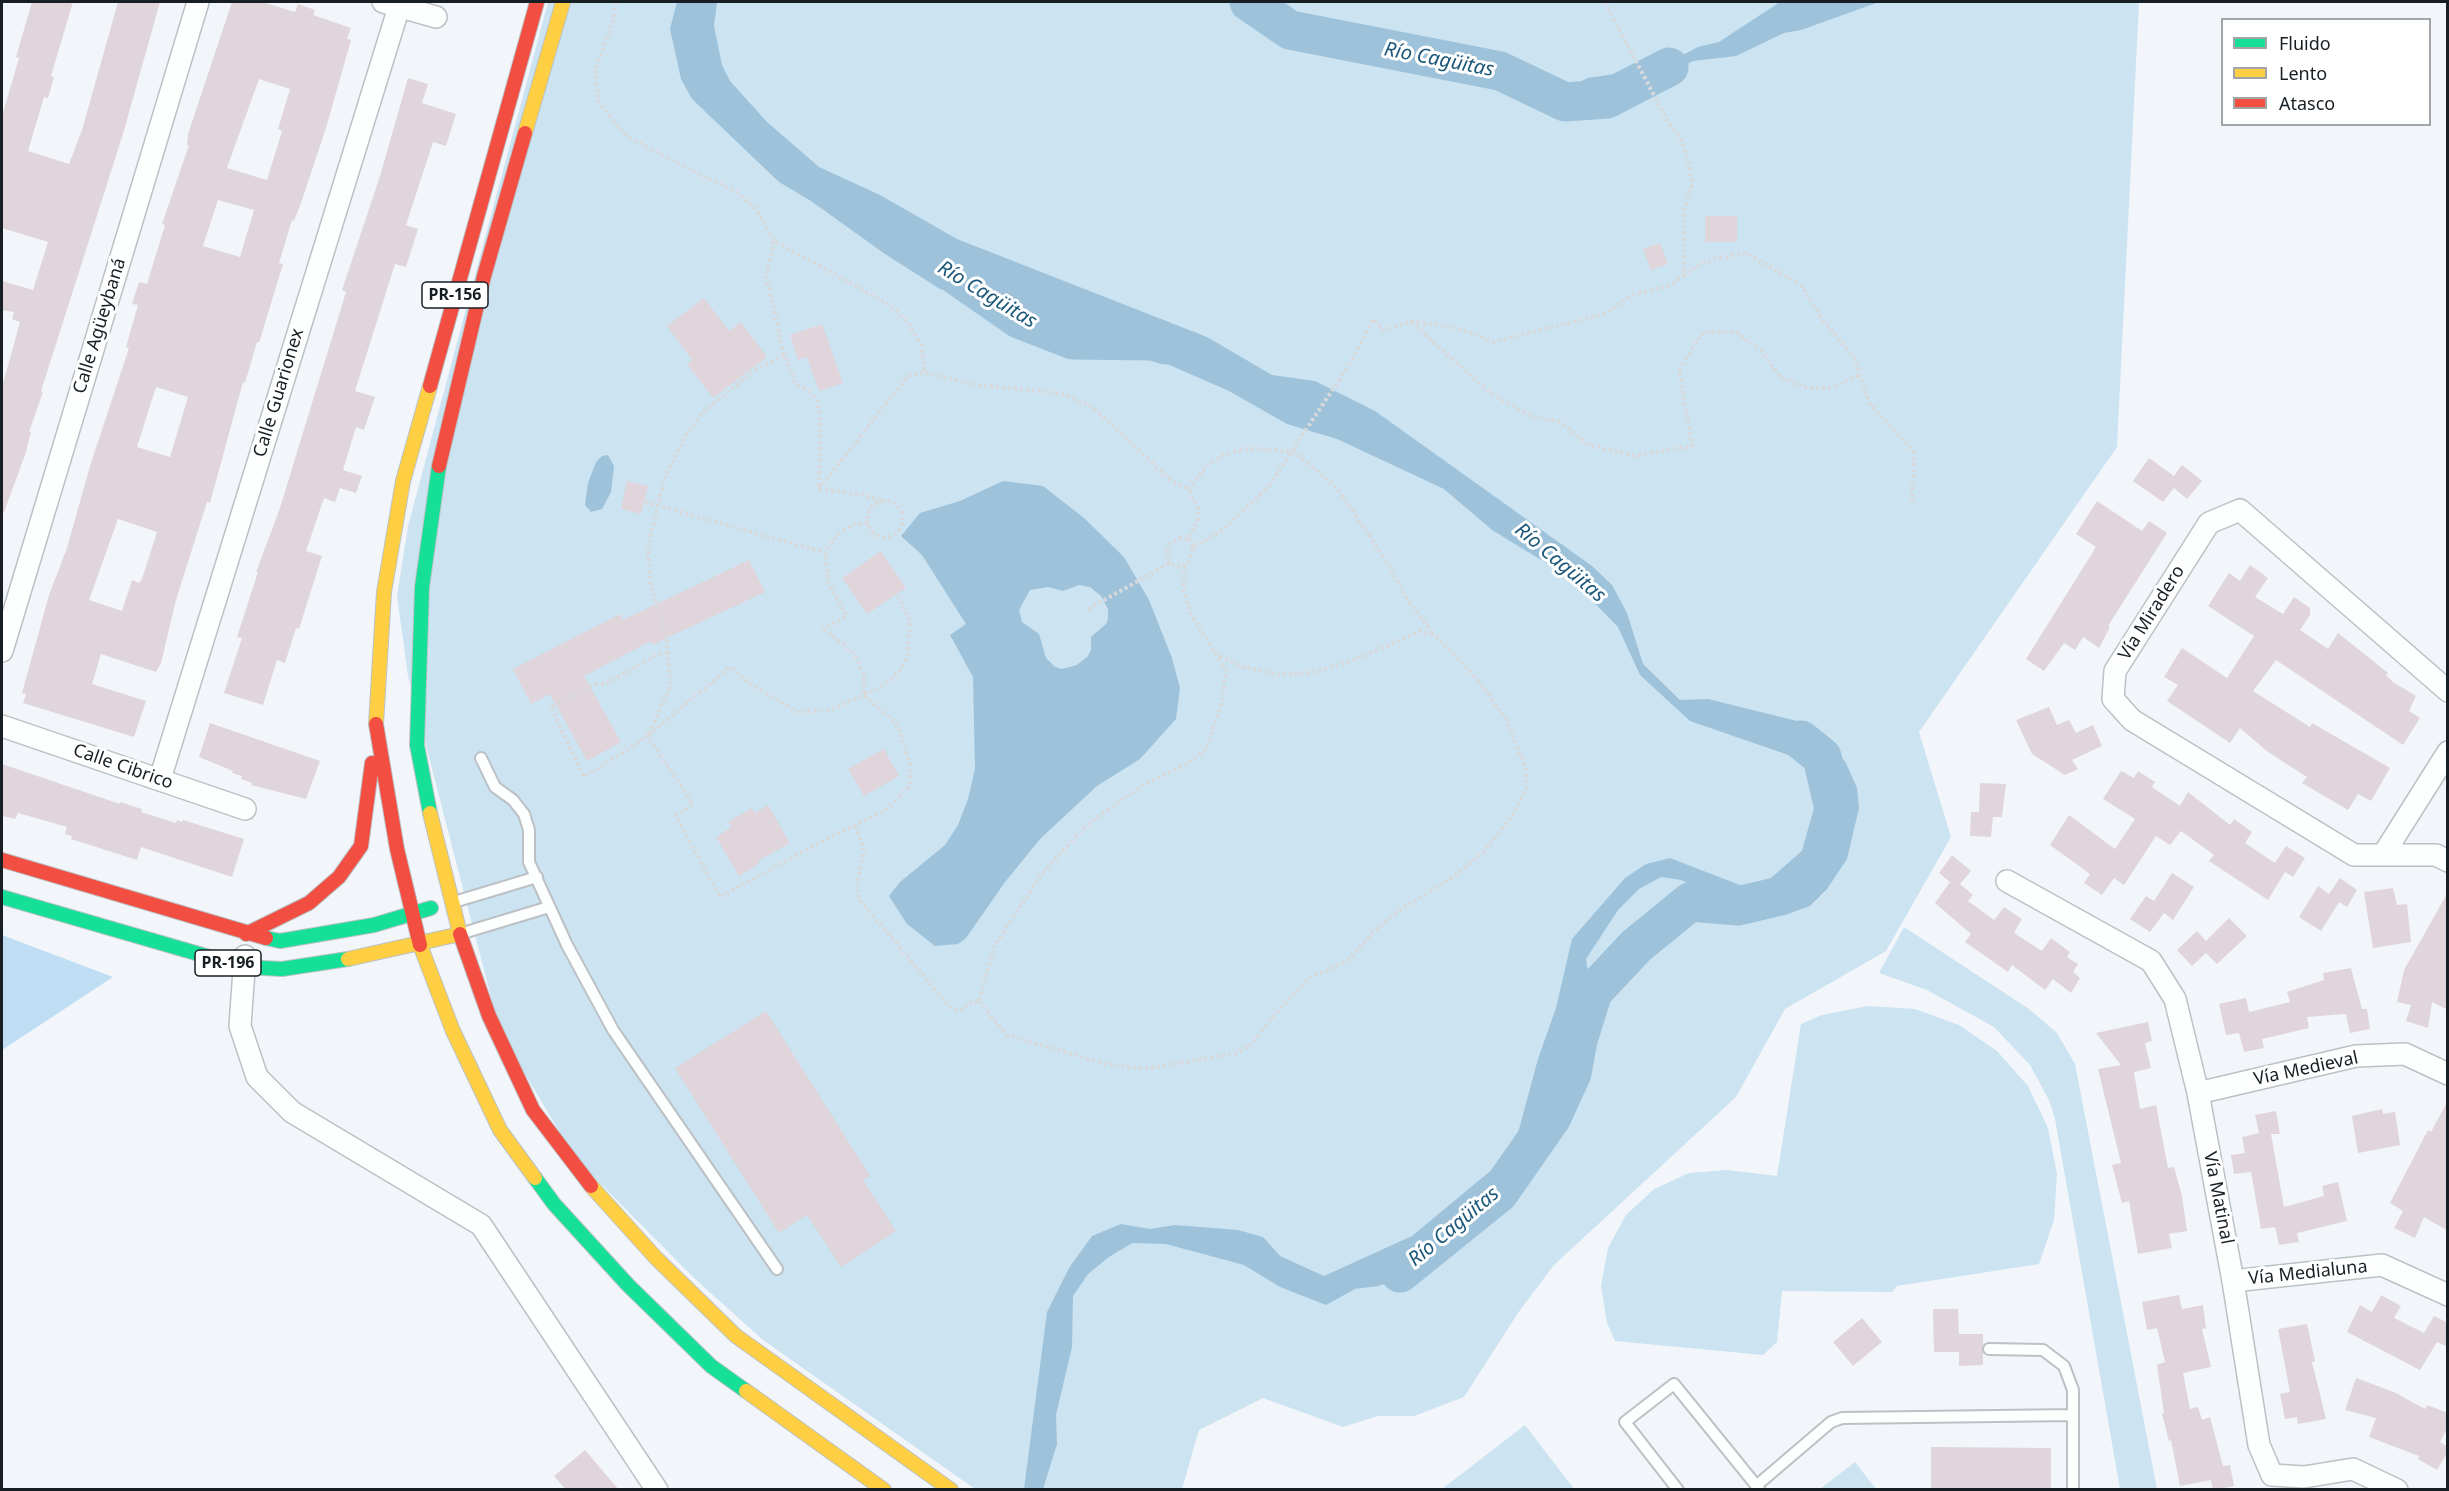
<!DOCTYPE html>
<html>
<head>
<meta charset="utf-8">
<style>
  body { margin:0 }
  #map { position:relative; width:2449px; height:1491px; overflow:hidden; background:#f2f6fa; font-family:"Noto Sans",sans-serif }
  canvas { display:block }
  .frame { position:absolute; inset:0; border:3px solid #171f24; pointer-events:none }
  .legend { position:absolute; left:2221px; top:18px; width:210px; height:108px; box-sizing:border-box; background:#fff; border:2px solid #a2a5a7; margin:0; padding:8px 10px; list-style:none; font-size:18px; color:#171f24 }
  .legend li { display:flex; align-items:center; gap:12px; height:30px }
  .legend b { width:30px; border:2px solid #a2a5a7 }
</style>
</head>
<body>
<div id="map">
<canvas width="2449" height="1491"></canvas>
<div class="frame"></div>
<ul class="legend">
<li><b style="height:8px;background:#16e098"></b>Fluido</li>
<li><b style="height:8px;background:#ffcf43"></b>Lento</li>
<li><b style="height:8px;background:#f24e42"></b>Atasco</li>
</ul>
</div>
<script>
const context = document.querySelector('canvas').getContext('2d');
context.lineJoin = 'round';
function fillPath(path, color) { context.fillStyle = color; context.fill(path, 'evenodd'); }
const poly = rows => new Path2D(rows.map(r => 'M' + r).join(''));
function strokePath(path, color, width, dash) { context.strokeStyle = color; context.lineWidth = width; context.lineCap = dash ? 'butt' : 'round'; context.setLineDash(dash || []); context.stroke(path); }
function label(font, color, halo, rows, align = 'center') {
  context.font = font + ' "Noto Sans",sans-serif'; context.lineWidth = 6; context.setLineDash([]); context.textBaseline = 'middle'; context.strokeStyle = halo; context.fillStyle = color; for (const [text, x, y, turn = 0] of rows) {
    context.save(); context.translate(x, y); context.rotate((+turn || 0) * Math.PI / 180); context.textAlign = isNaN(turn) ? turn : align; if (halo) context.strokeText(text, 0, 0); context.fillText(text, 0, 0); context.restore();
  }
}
fillPath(poly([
  [548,2,2139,2,2117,447,1919,732,1951,837,1886,951,1785,1009,1736,1097,1554,1265,1518,1313,1464,1397,1414,1416,1378,1416,1343,1427,1263,1398,1199,1430,1182,1489,975,1489,763,1340,694,1278,575,1158,500,1032,408,676,397,596,408,526],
  [1904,927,2029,1009,2057,1033,2075,1064,2157,1489,2120,1489,2055,1119,2049,1100,2030,1065,1994,1027,1927,990,1879,973],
  [1868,1006,1915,1009,1959,1025,1997,1051,2028,1086,2048,1128,2057,1174,2054,1220,2039,1264,1897,1286,1892,1292,1782,1291,1777,1342,1763,1355,1615,1341,1607,1323,1601,1286,1608,1248,1626,1215,1654,1189,1689,1173,1727,1170,1777,1176,1801,1024,1822,1015],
  [1525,1425,1574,1489,1442,1489],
  [1855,1462,1876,1489,1820,1489]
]), '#cce3f2');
fillPath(poly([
  [2,935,113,977,2,1050]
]), '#bfdef3');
fillPath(poly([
  [677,2,717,2,714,26,722,65,730,81,767,122,819,167,880,195,957,239,1207,337,1272,375,1315,381,1375,411,1592,566,1612,585,1627,613,1643,664,1680,700,1708,699,1805,723,1833,746,1846,763,1857,788,1859,808,1847,859,1827,889,1810,906,1785,915,1707,892,1681,880,1661,877,1639,889,1618,910,1586,959,1591,990,1589,1022,1554,1098,1536,1152,1512,1174,1500,1201,1478,1211,1463,1214,1445,1233,1431,1263,1413,1275,1378,1286,1355,1289,1326,1305,1280,1287,1244,1265,1166,1244,1132,1243,1109,1257,1088,1274,1073,1296,1072,1347,1056,1415,1057,1444,1043,1489,1024,1489,1047,1312,1069,1268,1092,1236,1121,1224,1150,1229,1175,1225,1238,1230,1263,1237,1280,1256,1324,1276,1412,1236,1500,1163,1518,1133,1538,1059,1556,1008,1572,939,1625,878,1646,864,1670,858,1758,892,1770,900,1795,894,1806,876,1827,851,1837,819,1831,784,1800,759,1690,721,1640,675,1618,627,1569,577,1492,530,1444,489,1337,439,1287,424,1229,391,1069,321,1033,310,988,305,940,289,885,254,811,201,779,182,692,99,681,79,670,29],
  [1780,2,1879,2,1801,30,1784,33,1736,56,1693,61,1644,89,1615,93,1572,108,1569,89,1577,83,1588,78,1660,67,1698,47,1719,42],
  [608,455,614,466,611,492,602,509,591,512,585,505,588,483,596,462,602,456],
  [1003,481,1043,486,1084,518,1124,557,1149,600,1172,658,1180,688,1176,719,1140,759,1097,786,1041,838,1005,882,966,938,958,944,935,946,907,924,889,896,900,882,945,845,958,825,968,799,975,769,973,677,950,635,966,624,922,555,901,536,920,513,960,501],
  [1079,585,1090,587,1101,596,1108,609,1108,619,1106,624,1091,637,1091,650,1088,656,1077,665,1062,669,1055,667,1046,658,1039,634,1022,622,1019,610,1030,590,1048,587,1063,591]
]), '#9dc2da');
strokePath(poly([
  [1249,2,1290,30,1500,71,1565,102,1607,99,1669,67],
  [957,276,1019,319,1073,340,1153,341,1166,345],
  [1400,1273,1499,1193,1552,1117,1572,1073,1578,1040,1593,992,1636,946,1690,902,1738,906,1780,896,1819,862,1834,809,1822,757,1801,740]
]), '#9dc2da', 39);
fillPath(poly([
  [32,2,73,2,51,76,54,77,48,98,44,97,28,151,69,164,82,130,118,2,160,2,123,134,41,391,43,392,29,432,31,432,25,455,4,512,2,512,2,387,20,322,12,319,14,312,2,310,2,281,33,290,48,242,2,228,2,116,19,58,16,57],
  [232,2,262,2,295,12,298,4,315,10,313,15,351,28,347,39,351,40,326,128,302,200,294,221,292,220,279,263,283,264,259,343,257,342,245,383,243,382,210,503,207,502,176,600,161,663,156,672,101,654,92,684,146,701,134,737,23,703,26,694,22,693,49,595,67,548,90,466,129,348,126,347,138,305,132,304,139,282,147,284,165,225,162,224,189,145,187,145,188,134],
  [259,79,290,89,278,129,282,131,267,180,227,168],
  [218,200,254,210,240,257,203,246],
  [156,387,188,397,170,457,137,447],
  [118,519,157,532,142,579,139,583,132,580,122,611,89,600],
  [408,78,428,84,422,103,456,114,446,146,433,142,406,225,418,229,406,267,395,264,355,391,375,397,364,430,356,427,343,470,362,476,356,493,340,488,335,502,324,498,306,551,322,556,299,629,296,628,285,663,277,660,263,705,224,693,242,638,237,637,258,572,256,572,279,511,346,292,342,290,380,176],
  [1705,216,1737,216,1737,242,1705,242],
  [1660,243,1668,264,1651,270,1643,249],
  [704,298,729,331,741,322,767,357,713,398,687,364,692,360,667,326],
  [822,324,843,383,819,391,807,357,798,360,790,335],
  [2149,458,2174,476,2182,465,2202,481,2187,499,2174,488,2163,502,2133,481],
  [627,481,648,486,641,514,621,509],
  [2097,501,2142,531,2149,521,2167,533,2108,626,2110,627,2099,648,2083,637,2075,650,2064,643,2044,671,2026,659,2096,547,2076,534],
  [881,551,906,588,867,614,842,578],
  [749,560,765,592,652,645,651,641,584,676,621,742,587,761,550,694,531,704,513,669,620,614,623,620],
  [2250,565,2268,578,2255,597,2283,614,2294,597,2310,608,2310,615,2300,630,2328,649,2338,633,2388,673,2386,675,2393,682,2416,696,2409,711,2420,718,2403,745,2276,660,2253,691,2310,727,2312,723,2390,768,2371,801,2358,794,2348,810,2302,783,2307,777,2268,752,2240,728,2230,743,2167,701,2178,685,2164,677,2182,648,2227,678,2254,636,2208,606,2229,573,2240,581],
  [2049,707,2057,725,2069,720,2076,733,2093,725,2102,746,2072,760,2078,769,2065,775,2032,754,2016,720],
  [210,723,320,761,306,799,251,785,252,783,241,779,242,776,232,773,233,771,199,757],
  [884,749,899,776,864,796,848,769],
  [2,764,120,804,120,802,142,809,141,812,176,823,177,820,182,822,183,820,244,839,232,877,141,847,137,860,71,839,72,836,65,834,67,827,18,813,15,819,2,816],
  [2121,771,2134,778,2138,771,2155,782,2152,787,2180,806,2188,792,2230,825,2234,819,2252,832,2245,843,2275,863,2286,846,2305,858,2293,877,2285,872,2268,900,2209,861,2214,855,2181,831,2170,845,2156,836,2124,885,2114,878,2102,895,2084,883,2090,874,2050,845,2069,815,2115,849,2135,819,2103,799],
  [1980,783,2006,784,2002,817,1993,817,1991,837,1970,836,1971,812,1979,812],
  [768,805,790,843,758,861,759,864,739,876,716,837,732,827,728,822,752,808,755,813],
  [1952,855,1971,871,1960,884,1973,895,1968,901,1994,920,2004,907,2022,919,2014,933,2042,951,2051,938,2070,952,2067,957,2078,964,2073,972,2080,978,2071,993,2053,979,2045,990,2012,965,2008,972,1965,942,1971,934,1935,903,1950,882,1939,873],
  [2172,873,2194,887,2173,920,2164,913,2150,932,2130,919,2146,896,2154,901],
  [2340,878,2357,890,2347,907,2339,902,2321,931,2299,917,2318,886,2329,894],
  [2393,888,2397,905,2407,904,2411,942,2373,948,2364,892],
  [2448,892,2448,1010,2432,1002,2428,1028,2406,1021,2411,1005,2397,1002,2404,970],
  [2229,918,2247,936,2217,964,2206,953,2192,966,2177,950,2197,931,2206,941],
  [2351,968,2362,1009,2367,1009,2370,1029,2350,1033,2346,1014,2307,1017,2309,1028,2262,1039,2264,1048,2244,1052,2239,1033,2226,1035,2219,1004,2246,998,2249,1012,2290,1002,2287,992,2324,980,2323,973],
  [766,1011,870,1176,863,1180,896,1231,841,1267,807,1215,779,1233,675,1068],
  [2148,1022,2152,1041,2145,1043,2151,1068,2134,1072,2140,1109,2156,1105,2168,1168,2174,1167,2182,1196,2187,1231,2169,1234,2172,1248,2138,1254,2129,1201,2122,1203,2112,1165,2121,1163,2098,1069,2121,1065,2096,1033],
  [2448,1100,2448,1231,2424,1217,2415,1238,2394,1228,2403,1211,2390,1203,2428,1130,2431,1132],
  [2382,1109,2383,1114,2395,1112,2400,1145,2358,1153,2352,1116],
  [2276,1111,2280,1134,2271,1134,2284,1207,2324,1196,2322,1186,2338,1182,2347,1221,2297,1233,2299,1242,2279,1245,2275,1227,2261,1229,2251,1172,2234,1174,2231,1155,2245,1153,2242,1137,2259,1133,2255,1115],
  [2179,1295,2182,1309,2203,1305,2206,1328,2202,1329,2211,1367,2183,1373,2190,1409,2198,1407,2202,1420,2210,1417,2223,1466,2230,1465,2234,1486,2213,1490,2211,1480,2180,1486,2171,1440,2169,1441,2162,1414,2164,1413,2157,1365,2165,1362,2157,1328,2147,1330,2142,1302],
  [2381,1295,2401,1306,2394,1318,2424,1333,2434,1316,2448,1323,2448,1347,2437,1342,2420,1370,2347,1332,2360,1305,2372,1312],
  [1933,1309,1958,1309,1959,1334,1983,1334,1983,1365,1959,1366,1959,1352,1934,1352],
  [1862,1318,1882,1342,1853,1366,1833,1342],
  [2307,1324,2315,1361,2312,1362,2326,1419,2298,1424,2297,1417,2285,1419,2280,1394,2290,1392,2278,1329],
  [2356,1378,2394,1392,2425,1409,2427,1405,2448,1413,2448,1427,2440,1442,2448,1447,2448,1452,2437,1470,2418,1459,2419,1456,2369,1437,2376,1418,2345,1410],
  [1931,1447,2051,1448,2051,1490,1931,1490],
  [585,1450,619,1490,566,1490,554,1476]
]), '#dfd5da');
const lane = poly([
  [481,758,495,787,513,800,524,814,529,830,529,862,567,945,613,1030,777,1269],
  [454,902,537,877],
  [463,933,549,907],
  [1989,1349,2043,1350,2064,1366,2073,1390,2073,1490],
  [1756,1486,1831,1422,1842,1418,2073,1415],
  [1678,1490,1625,1422,1674,1384,1759,1489]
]);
const street = poly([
  [383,2,436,17],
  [2,651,198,2],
  [2448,691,2240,510,2209,523,2115,671,2113,699,2132,720,2354,855,2436,855,2448,861],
  [2,726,245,809],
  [160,779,399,7],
  [2383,855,2448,752],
  [2007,881,2151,961,2175,999,2198,1093,2233,1281,2259,1445,2272,1475,2304,1477,2353,1469,2397,1490],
  [245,956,240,1026,257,1077,292,1112,481,1225,657,1490],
  [2198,1093,2356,1056,2405,1054,2448,1074],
  [2233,1281,2382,1265,2448,1295]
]);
const fast = poly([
  [430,813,417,745,422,587,439,466],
  [2,897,244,967,282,969,348,959],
  [266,938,280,941,374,925,431,908],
  [535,1178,554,1204,628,1285,711,1366,746,1391]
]);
const slow = poly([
  [525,133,563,2],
  [376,724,384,592,403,481,430,386],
  [420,945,453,1031,500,1130,535,1178],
  [348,959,460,934,430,813],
  [591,1186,656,1258,736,1336,951,1490],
  [746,1391,884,1490]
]);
const jam = poly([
  [430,386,537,2],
  [439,466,484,276,525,133],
  [376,724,397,849,420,945],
  [2,860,266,938],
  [246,934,309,903,339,877,361,846,372,763],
  [460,934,489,1016,533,1110,591,1186]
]);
strokePath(lane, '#bbc1c5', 14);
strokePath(street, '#bbc1c5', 24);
strokePath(fast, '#bbc1c5', 16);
strokePath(slow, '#bbc1c5', 16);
strokePath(jam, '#bbc1c5', 16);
strokePath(poly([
  [616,2,614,18,595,71,599,102,626,136,704,177,734,190,755,208,774,241,890,305,909,324,922,346,924,372],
  [1605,2,1667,120,1680,138,1688,159,1692,185,1684,211,1684,275],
  [774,241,766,276,784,355,796,384,806,389,817,401,820,417,819,488],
  [1411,322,1490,393,1532,416,1560,422,1589,445,1634,456,1692,446,1679,370,1704,331,1737,333,1761,350,1780,377,1807,388,1830,388,1860,375],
  [784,355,755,370,703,412,686,435,665,477,648,545,650,581,667,640,670,686,648,736,730,667,752,685,798,712,830,710,877,689,890,681,901,669,908,653,910,620,898,597],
  [1352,360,1373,319,1384,330,1411,321,1458,328,1494,342,1605,314,1630,296,1671,285,1695,267,1714,259,1746,253,1801,285,1820,316,1854,357,1870,404,1914,452,1912,502],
  [819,489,908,376,924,372,976,385,1060,393,1093,407,1170,480,1188,489,1195,502,1199,511,1198,520,1188,539,1179,538,1170,544,1166,552,1170,563,1178,567,1189,562,1194,547,1188,539],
  [819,489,864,495,882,501],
  [1188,489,1207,465,1226,454,1248,448,1294,452,1337,488,1387,562,1410,604,1434,634],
  '867 519a18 18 0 1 1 36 0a18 18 0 1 1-36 0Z',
  [645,502,826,553,838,534,855,524,867,523],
  [1194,547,1223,530,1269,486],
  [1088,609,1170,563],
  [668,653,661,653,605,684,595,684,551,707,584,777,648,736,693,804,676,816,720,897,836,834,885,811,909,787,911,768,899,729,894,721,864,695,864,676,855,654,824,629,847,616,828,582,826,553],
  [855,826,864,848,856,889,862,903,951,1008,960,1011,968,1003,979,1002,994,946,1041,875,1076,836,1092,821,1142,786,1185,765,1206,749,1222,701,1226,670,1191,615,1183,590,1185,564],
  [979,1002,1007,1035,1105,1064,1145,1069,1237,1053,1253,1043,1273,1016,1309,978,1346,962,1375,930,1397,912,1456,875,1484,852,1511,817,1527,788,1526,769,1506,719,1478,680,1435,635,1421,631,1349,662,1313,672,1280,675,1239,666,1214,653]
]), '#d8d9db', 4, [3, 3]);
strokePath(lane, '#fdfefe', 10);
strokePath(street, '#fdfefe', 21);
strokePath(fast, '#16e098', 14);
strokePath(slow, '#ffcf43', 14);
strokePath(jam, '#f24e42', 14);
strokePath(poly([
  [1269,486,1352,360]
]), '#d8d9db', 4, [3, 3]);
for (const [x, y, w] of [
  [455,295,66],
  [228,963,66]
]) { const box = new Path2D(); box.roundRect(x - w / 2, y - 13, w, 26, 4.5); context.fillStyle = '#fff'; context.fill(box); strokePath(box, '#171f24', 1.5); }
label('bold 16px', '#171f24', null, [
  ["PR-156",455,295],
  ["PR-196",228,963]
]);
label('18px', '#171f24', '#fff', [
  ["Calle Agüeybaná",100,326,-73],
  ["Calle Guarionex",279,393,-73],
  ["Vía Miradero",2152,613,-58],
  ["Calle Cibrico",123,767,19],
  ["Vía Medieval",2306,1069,-12],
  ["Vía Matinal",2218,1198,79],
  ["Vía Medialuna",2308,1273,-6]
]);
label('italic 20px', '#1b587a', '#fff', [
  ["Río Cagüitas",1439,60,11],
  ["Río Cagüitas",987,295,31],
  ["Río Cagüitas",1560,563,40],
  ["Río Cagüitas",1454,1227,-40]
]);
</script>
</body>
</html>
